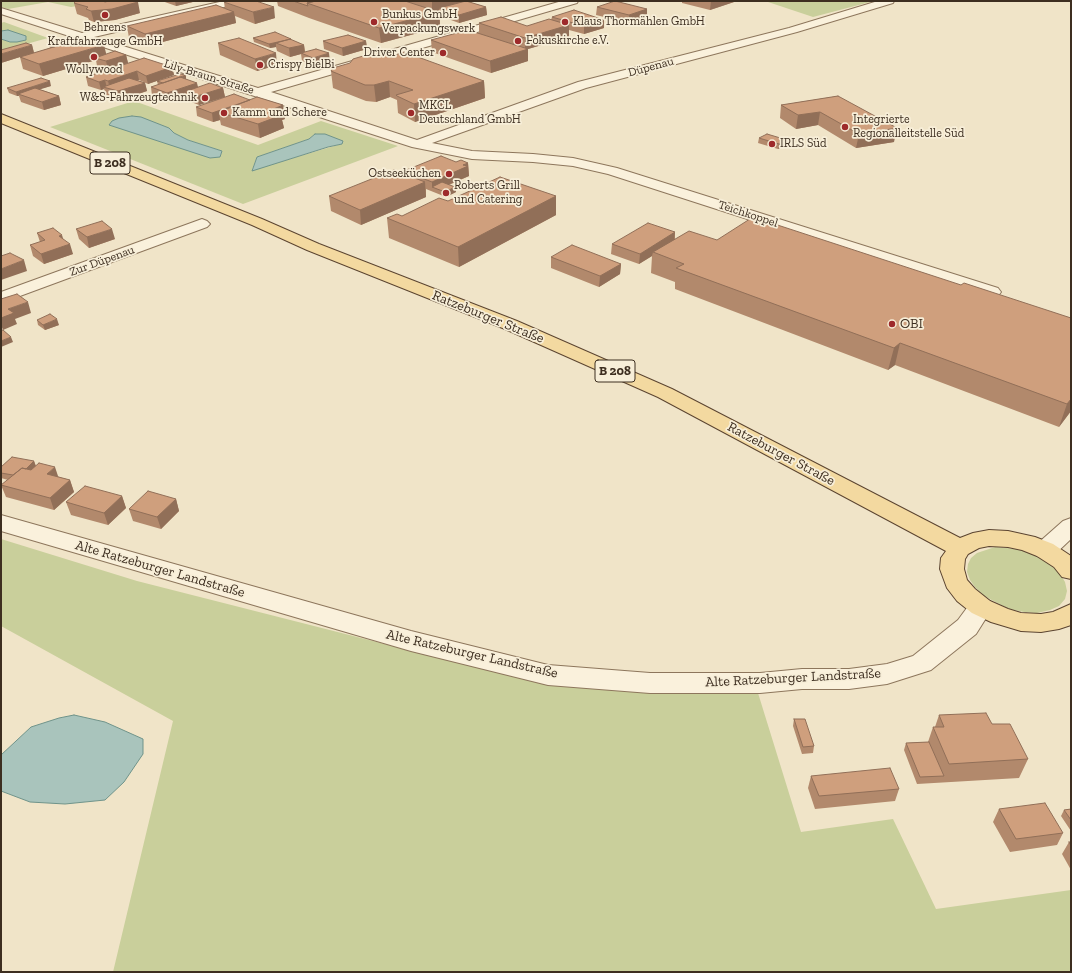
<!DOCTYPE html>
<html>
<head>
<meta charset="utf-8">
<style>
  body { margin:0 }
  #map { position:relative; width:1072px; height:973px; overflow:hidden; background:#f0e4c8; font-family:"Zilla Slab",serif }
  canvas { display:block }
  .frame { position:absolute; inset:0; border:2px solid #3d2e20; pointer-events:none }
</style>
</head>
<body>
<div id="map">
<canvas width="1072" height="973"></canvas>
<div class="frame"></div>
</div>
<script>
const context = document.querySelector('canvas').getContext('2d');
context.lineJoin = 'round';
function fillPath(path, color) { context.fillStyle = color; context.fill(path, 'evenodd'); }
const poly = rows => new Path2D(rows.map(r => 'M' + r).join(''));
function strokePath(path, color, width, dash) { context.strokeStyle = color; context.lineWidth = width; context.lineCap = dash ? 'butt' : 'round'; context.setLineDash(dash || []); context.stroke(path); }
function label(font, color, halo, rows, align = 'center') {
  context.font = font + ' "Zilla Slab",serif'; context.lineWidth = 3.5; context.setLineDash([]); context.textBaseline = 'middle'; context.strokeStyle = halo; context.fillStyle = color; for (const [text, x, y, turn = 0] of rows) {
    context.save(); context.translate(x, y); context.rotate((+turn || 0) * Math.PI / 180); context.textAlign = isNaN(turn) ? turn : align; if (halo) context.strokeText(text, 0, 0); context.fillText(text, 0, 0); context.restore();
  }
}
fillPath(poly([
  [1,1,112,1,71,7,48,2,8,9,1,7],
  [765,1,874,1,813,17],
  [4,22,48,38,1,51,1,39,10,42,8,30,1,31,1,23],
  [134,101,258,145,321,121,398,146,243,204,50,127],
  [132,116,169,128,174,133,188,140,222,151,220,157,112,121],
  [315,134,341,144,252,170,257,157,309,139],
  [1,539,137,581,542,684,758,693,801,832,893,819,936,909,1071,890,1071,972,113,972,173,721,1,626],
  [995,547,1018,549,1041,558,1051,564,1059,572,1065,582,1067,591,1065,599,1059,606,1050,610,1037,613,1024,612,1009,609,984,596,975,587,970,580,967,572,968,564,971,558,977,553]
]), '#c9cf9b');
const water = poly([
  [8,30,26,36,26,40,17,42,10,42,1,39,1,31,8,30],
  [132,116,141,117,169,128,174,133,188,140,222,151,220,157,210,158,109,125,112,121,119,118,132,116],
  [315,134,325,134,343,141,342,144,328,147,252,171,257,157,309,139,315,134],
  [74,715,105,722,143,739,143,754,124,782,105,800,65,804,30,802,1,791,1,755,31,727,59,718,74,715]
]);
fillPath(water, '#a9c4bc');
strokePath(water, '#6f938a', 1);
const minor = poly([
  [224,1,242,1,237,4,94,37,258,88,562,1,578,1,577,3,271,92,417,140,578,82,789,28,878,1,894,1,893,3,797,32,586,88,432,143,472,151,533,154,573,158,617,168,998,288,1001,292,998,296,992,297,986,296,608,174,573,166,533,162,472,159,412,147,1,14,1,8,82,33,224,1],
  [202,219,207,221,210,224,207,227,1,303,1,292,202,219],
  [1,515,411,631,548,665,650,673,760,673,802,669,849,669,887,664,913,656,958,620,972,601,981,598,990,601,993,607,976,634,931,670,887,684,849,689,802,689,760,693,650,693,548,685,411,651,1,531,1,515],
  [1071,518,1071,539,1053,556,1045,558,1037,556,1033,550,1037,544,1063,521,1071,518]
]);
const major = poly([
  [1,114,262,219,319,244,517,321,672,389,960,538,973,533,989,530,1008,531,1035,537,1053,544,1071,556,1071,579,1062,577,1054,567,1037,556,1022,550,1008,547,989,546,979,548,968,554,965,559,964,569,967,580,975,589,990,601,1008,609,1021,613,1041,614,1053,612,1071,604,1071,625,1059,629,1041,632,1021,631,991,622,972,613,957,601,947,588,940,569,941,558,946,551,658,397,505,329,307,250,252,225,1,123,1,114]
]);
strokePath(minor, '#8d765c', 2);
strokePath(major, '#5b4430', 2);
fillPath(minor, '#faf1dc');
fillPath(major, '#f3d9a0');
fillPath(poly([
  [162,1,197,1,176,6],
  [276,1,469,1,469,2,486,7,487,15,459,23,440,16,440,27,381,43,309,18,278,6,277,1],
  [682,1,737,1,710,10,682,3],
  [224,2,275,18,255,24,235,16,236,23,147,46,129,38,127,26,225,9],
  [74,3,140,13,115,20,94,22,89,20,88,18,77,14],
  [597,7,647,9,647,17,629,23,596,15],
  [552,17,604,28,584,34,569,30,569,37,528,49,528,61,491,73,432,52,431,40,479,33,479,23,527,26,551,20],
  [253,38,291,40,304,45,305,52,330,62,314,66,302,61,301,54,290,57,277,51,276,47,270,48,254,42],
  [323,41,366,41,367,49,343,56,324,49],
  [218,43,277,65,257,71,220,55],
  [32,45,34,53,50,48,49,45,106,54,126,55,128,63,108,70,97,66,96,60,43,76,23,69,20,57,1,63],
  [392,56,484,81,485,98,415,122,398,113,397,100,390,97,376,102,366,101,333,88,331,71],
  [172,67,174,75,148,84,139,80,137,80,145,83,147,91,120,100,106,95,104,89,101,90,88,86,86,77],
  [186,79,198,87,223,88,225,97,199,105,186,100,185,96,169,102,152,96,151,87,158,85,157,81],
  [51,86,39,89,59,96,61,105,44,110,21,102,19,96,17,96,9,93,7,88],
  [838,96,894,142,856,148,818,125,796,129,780,118,781,105],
  [196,107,285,119,282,120,284,128,260,138,221,125,220,120,213,122,197,116],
  [759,138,786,145,778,149,758,143],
  [456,162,468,163,469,176,449,185,455,187,456,192,446,197,426,189,426,197,361,225,331,211,329,196,405,174,404,171],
  [556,196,556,215,459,267,389,238,387,218,402,216,448,201],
  [76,229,115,239,89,248,79,239],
  [675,232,675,239,717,240,961,285,1071,318,1071,411,1059,427,895,365,888,370,675,289,675,282,651,273,652,256,639,264,611,254,612,244],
  [37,233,63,239,73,254,44,264,33,256,30,245,40,242],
  [551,257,621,264,620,274,599,287,551,268],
  [37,320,59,325,45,330,38,325],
  [34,461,36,466,59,477,70,480,74,492,54,510,6,497,1,485,8,480,1,478,1,467],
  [122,496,126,508,108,525,71,515,66,502],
  [176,499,179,511,161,529,133,521,129,509],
  [939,715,992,724,1028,759,1019,778,917,784,904,750,906,743,928,742,933,727,935,727],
  [794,719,814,746,813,753,802,754,793,726],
  [811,776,899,789,895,801,815,809,808,788],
  [999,809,1063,833,1057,845,1010,852,993,822],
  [1071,809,1071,831,1061,816,1064,810],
  [1069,842,1071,842,1071,870,1062,854]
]), '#b2896c');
fillPath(poly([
  [175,1,197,1,176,6],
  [435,1,469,1,469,3,439,8,439,11,432,13,432,2],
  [711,1,737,1,710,10],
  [138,2,140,13,115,20,94,22,91,11],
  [274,7,275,18,255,24,253,12],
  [486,7,487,15,459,23,459,15],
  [647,9,647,17,629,23,629,15],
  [234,12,236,23,147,46,145,34],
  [439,12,440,27,381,43,379,28],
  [604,20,604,28,584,34,584,26],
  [569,25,569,37,528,49,528,61,491,73,490,61,525,50,525,38],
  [291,39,292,43,276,43,276,47,270,48,269,44],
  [366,41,367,49,343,56,342,48],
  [32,45,34,53,20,57,1,63,1,54],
  [104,45,107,57,95,58,96,60,43,76,39,64],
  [304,45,305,53,301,53,301,54,290,57,289,48],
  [276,53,277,65,257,71,255,59],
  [329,53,330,62,314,66,313,58],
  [126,55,128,63,108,70,106,61],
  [172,67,174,75,148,84,146,76],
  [137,71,139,80,110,89,108,81],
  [186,75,186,79,163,83],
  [105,80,107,88,103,87,104,89,101,90,99,82],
  [50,81,51,86,22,95,18,94,19,96,17,96,16,92],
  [389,81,390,97,376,102,374,85],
  [484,81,485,98,415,122,414,104],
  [145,83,147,91,120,100,118,91],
  [197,83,199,91,184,92,185,96,169,102,167,93],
  [223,88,225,97,199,105,197,96],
  [59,96,61,105,44,110,42,102],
  [250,100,219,112,220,120,213,122,212,113],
  [283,105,285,119,282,120,284,128,260,138,258,124,269,111],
  [820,112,818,125,796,129,798,115],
  [897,128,894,142,856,148,859,134],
  [787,140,786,145,778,149,779,144],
  [468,163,469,176,438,189,432,187,432,192,432,182],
  [425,182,426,197,361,225,360,210],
  [455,187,456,192,446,197,445,192],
  [556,196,556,215,459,267,458,247],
  [112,229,115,239,89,248,87,237],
  [675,232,674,242,653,252,652,256,639,264,640,254],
  [62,235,65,245,59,236],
  [70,244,73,254,44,264,41,254],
  [24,260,27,271,1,280,1,269],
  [621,264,620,274,599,287,600,276],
  [28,302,31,313,15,319,17,324,3,330,1,325,1,318,8,309],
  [57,319,59,325,45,330,43,325],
  [11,337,13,342,1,347,1,341],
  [900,343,895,365,888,370,894,348],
  [1071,399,1071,411,1059,427,1067,404],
  [34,461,36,467,20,482,17,476],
  [55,467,59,479,47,474],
  [70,480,74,492,54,510,50,498],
  [122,496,126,508,108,525,104,513],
  [176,499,179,511,161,529,157,517]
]), '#916f58');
const building = poly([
  [76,1,103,1,105,2,109,1,135,1,138,2,112,9,91,11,86,9,88,7,74,3,76,1],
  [227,1,256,1,274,7,253,12,224,2,227,1],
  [293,1,316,1,307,3,308,6,293,1],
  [316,1,405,1,439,12,379,28,307,3,316,1],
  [466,1,486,7,459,15,439,8,466,1],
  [615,1,647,9,629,15,597,7,615,1],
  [216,5,234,12,145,34,127,26,216,5],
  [574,10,604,20,584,26,552,17,574,10],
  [501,17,527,26,549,19,569,25,525,38,479,23,501,17],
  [468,30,528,49,490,61,431,40,468,30],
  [275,32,291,39,269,44,253,38,275,32],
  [348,35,366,41,342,48,323,41,348,35],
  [84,38,104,45,39,64,20,57,84,38],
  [239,38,276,53,255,59,218,43,239,38],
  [290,39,304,45,289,48,276,43,290,39],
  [64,41,68,43,54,47,49,45,64,41],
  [26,43,32,45,1,54,1,50,26,43],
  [316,49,329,53,313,58,301,53,316,49],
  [115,51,126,55,106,61,95,58,115,51],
  [380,51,392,56,404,52,484,81,414,104,397,96,396,95,413,90,389,81,374,85,365,85,331,71,333,68,350,63,353,59,380,51],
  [144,58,172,67,146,76,137,71,108,81,105,80,99,82,86,77,144,58],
  [180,74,186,75,163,83,157,81,180,74],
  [180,77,197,83,167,93,151,87,180,77],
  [41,78,50,81,16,92,7,88,41,78],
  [129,78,145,83,118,91,103,87,129,78],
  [210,83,223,88,197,96,184,92,210,83],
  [35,88,59,96,42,102,18,94,35,88],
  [234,94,250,100,212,113,196,107,234,94],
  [838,96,897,128,859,134,820,112,798,115,781,105,838,96],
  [257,97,283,105,269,111,282,115,258,124,219,112,257,97],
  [767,134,787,140,779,144,759,138,767,134],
  [441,156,456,162,461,160,468,163,463,165,468,166,432,182,404,171,441,156],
  [394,170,425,182,360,210,329,196,394,170],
  [500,177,556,196,458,247,387,218,397,214,402,216,439,198,448,201,500,177],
  [442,182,455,187,445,192,432,187,442,182],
  [753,217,961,285,964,283,1071,318,1071,399,1067,404,900,343,894,348,676,268,684,264,653,252,689,231,717,240,753,217],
  [102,221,112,229,87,237,76,229,102,221],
  [648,223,675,232,640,254,612,244,648,223],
  [53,228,62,235,59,236,70,244,41,254,30,245,45,240,37,233,53,228],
  [572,245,621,264,600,276,551,257,572,245],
  [10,253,24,260,1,269,1,256,10,253],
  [17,294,28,302,8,309,14,313,1,318,1,299,17,294],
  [50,314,57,319,43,325,37,320,50,314],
  [3,330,11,337,1,341,1,331,3,330],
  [12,457,34,461,26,469,22,468,13,475,1,473,1,467,12,457],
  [39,463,55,467,47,474,70,480,50,498,1,485,22,468,31,470,39,463],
  [85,486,122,496,104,513,66,502,85,486],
  [148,491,176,499,157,517,129,509,148,491],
  [986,713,992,724,1010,724,1028,759,949,764,933,727,944,727,939,715,986,713],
  [794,719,805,719,814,746,803,747,794,719],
  [929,742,944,776,920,777,906,743,929,742],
  [890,768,899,789,819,796,811,776,890,768],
  [1045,803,1063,833,1016,839,999,809,1045,803],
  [1071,809,1071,820,1064,810,1071,809],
  [1069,842,1071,842,1071,846,1069,842]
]);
fillPath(building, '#cf9f7d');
strokePath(building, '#916f58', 1);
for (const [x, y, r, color] of [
  [105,15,4,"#9e2a2b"],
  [374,22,4,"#9e2a2b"],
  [565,22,4,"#9e2a2b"],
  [518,41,4,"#9e2a2b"],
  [443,53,4,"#9e2a2b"],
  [94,57,4,"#9e2a2b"],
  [260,65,4,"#9e2a2b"],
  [205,98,4,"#9e2a2b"],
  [224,113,4,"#9e2a2b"],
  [411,113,4,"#9e2a2b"],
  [845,127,4,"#9e2a2b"],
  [772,144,4,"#9e2a2b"],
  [449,174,4,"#9e2a2b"],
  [446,193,4,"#9e2a2b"],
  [892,324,4,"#9e2a2b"]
]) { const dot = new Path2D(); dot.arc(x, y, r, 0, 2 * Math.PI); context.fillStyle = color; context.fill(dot); strokePath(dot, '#f7eed8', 1.5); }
label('12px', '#3d2e20', '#f7eed8', [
  ["Bunkus GmbH",382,15],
  ["Verpackungswerk",382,29],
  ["Klaus Thormählen GmbH",573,22],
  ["Behrens",105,28,"center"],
  ["Kraftfahrzeuge GmbH",105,42,"center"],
  ["Fokuskirche e.V.",526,41],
  ["Driver Center",435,53,"right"],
  ["Crispy BielBi",268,65],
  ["Wollywood",94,70,"center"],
  ["W&S-Fahrzeugtechnik",197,98,"right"],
  ["MKCL",419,106],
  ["Deutschland GmbH",419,120],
  ["Kamm und Schere",232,113],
  ["Integrierte",853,120],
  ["Regionalleitstelle Süd",853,134],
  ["IRLS Süd",780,144],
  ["Ostseeküchen",441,174,"right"],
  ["Roberts Grill",454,186],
  ["und Catering",454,200]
], 'left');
label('12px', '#3d2e20', '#f7eed8', [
  ["Düpenau",651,67,-15],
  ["Lily-Braun-Straße",209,77,17],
  ["Teichkoppel",748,214,18],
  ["Zur Düpenau",102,261,-20]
]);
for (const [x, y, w] of [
  [110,163,40],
  [615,371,40]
]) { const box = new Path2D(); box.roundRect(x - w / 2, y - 11, w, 22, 3); context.fillStyle = '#f7eed8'; context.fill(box); strokePath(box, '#3d2e20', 1); }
label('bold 13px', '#3d2e20', null, [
  ["B 208",110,163],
  ["B 208",615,371]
]);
label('14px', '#3d2e20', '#f7eed8', [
  ["Ratzeburger Straße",488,317,22],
  ["Ratzeburger Straße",781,454,28],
  ["Alte Ratzeburger Landstraße",160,569,16],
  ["Alte Ratzeburger Landstraße",472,654,13],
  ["Alte Ratzeburger Landstraße",793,678,-3]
]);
label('14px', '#3d2e20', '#f7eed8', [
  ["OBI",900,324]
], 'left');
</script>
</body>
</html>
